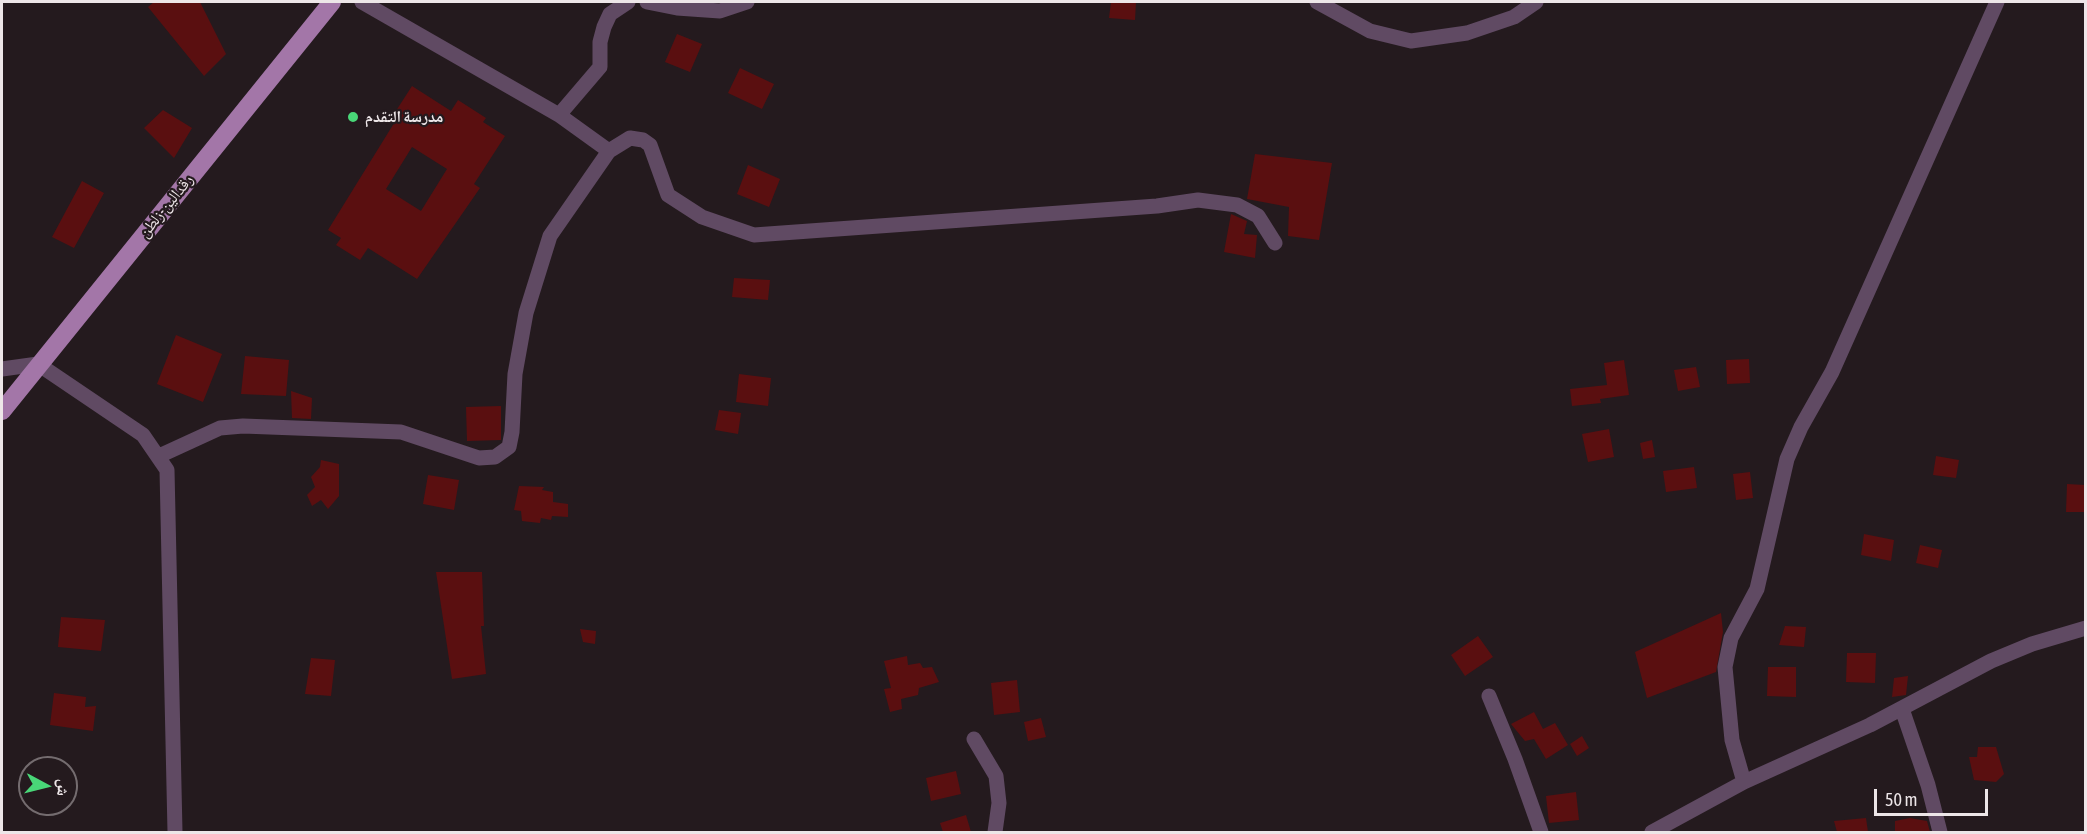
<!DOCTYPE html>
<html>
<head>
<meta charset="utf-8">
<style>
  body { margin:0 }
  #map { position:relative; width:2087px; height:834px; overflow:hidden; background:#241a1e; font-family:"Asap Condensed","Noto Naskh Arabic",sans-serif }
  canvas { display:block }
  .frame { position:absolute; inset:0; border:3px solid #ede6e8; pointer-events:none }
  .north { position:absolute; left:18px; top:756px; width:60px; height:60px; box-sizing:border-box; background:#241a1e; border:2px solid #746c6f; border-radius:50%; rotate:97deg; font-size:16px; font-weight:700; line-height:24px; text-align:center; color:#ede6e8 }
  .north::after { content:''; display:block; margin:auto; width:21px; height:27px; background:#49d778; clip-path:polygon(50% 0,100% 100%,50% 72%,0 100%) }
  .scale { position:absolute; left:1874px; top:789px; width:114px; height:27px; box-sizing:border-box; border:3px solid #ede6e8; border-top:0; padding-left:8px; font-size:18px; line-height:21px; white-space:nowrap; color:#ede6e8; -webkit-text-stroke:4px #241a1e; paint-order:stroke }
</style>
</head>
<body>
<div id="map">
<canvas width="2087" height="834"></canvas>
<div class="frame"></div>
<div class="north">ش</div>
<div class="scale">50 m</div>
</div>
<script>
const context = document.querySelector('canvas').getContext('2d');
context.lineJoin = 'round';
function fillPath(path, color) { context.fillStyle = color; context.fill(path, 'evenodd'); }
const poly = rows => new Path2D(rows.map(r => 'M' + r).join(''));
function strokePath(path, color, width, dash) { context.strokeStyle = color; context.lineWidth = width; context.lineCap = dash ? 'butt' : 'round'; context.setLineDash(dash || []); context.stroke(path); }
function label(font, color, halo, rows, align = 'center') {
  context.font = font + ' "Asap Condensed","Noto Naskh Arabic",sans-serif'; context.lineWidth = 4.5; context.setLineDash([]); context.textBaseline = 'middle'; context.strokeStyle = halo; context.fillStyle = color; for (const [text, x, y, turn = 0] of rows) {
    context.save(); context.translate(x, y); context.rotate((+turn || 0) * Math.PI / 180); context.textAlign = isNaN(turn) ? turn : align; if (halo) context.strokeText(text, 0, 0); context.fillText(text, 0, 0); context.restore();
  }
}
fillPath(poly([
  [154,2,200,2,226,54,204,76,148,7],
  [1111,2,1136,2,1135,20,1109,18],
  [677,34,702,44,690,72,665,62],
  [740,68,774,84,762,109,728,93],
  [412,86,451,111,458,100,486,118,483,122,505,136,474,184,480,188,417,279,368,248,360,260,336,245,341,238,328,230,396,120,392,117],
  [412,147,447,169,421,211,386,189],
  [163,110,192,128,174,158,144,128],
  [1255,154,1332,163,1319,240,1288,236,1289,207,1247,199],
  [748,165,780,179,769,207,737,194],
  [82,181,104,193,74,248,52,237],
  [1231,214,1247,221,1244,234,1257,235,1255,258,1224,252],
  [734,278,770,280,768,300,732,297],
  [176,335,222,354,203,402,157,384],
  [245,356,289,360,286,396,241,394],
  [1749,359,1750,383,1727,384,1726,360],
  [1624,360,1629,395,1600,399,1601,403,1572,406,1570,389,1607,385,1604,363],
  [1696,367,1700,387,1678,391,1674,370],
  [739,374,771,378,768,406,736,402],
  [291,391,312,398,311,419,292,418],
  [501,406,501,440,467,441,466,407],
  [719,410,741,413,738,434,715,430],
  [1609,429,1614,457,1588,462,1582,434],
  [1652,440,1655,457,1643,459,1640,443],
  [1936,456,1959,460,1956,478,1933,475],
  [321,460,339,464,339,496,328,509,321,500,312,506,307,495,315,487,311,477,320,467],
  [1694,467,1697,488,1666,492,1663,471],
  [1750,472,1753,498,1736,500,1733,474],
  [428,475,459,480,454,510,423,504],
  [2067,484,2085,485,2085,512,2066,512],
  [519,486,544,487,542,490,553,492,553,502,568,504,568,517,552,516,551,520,541,518,540,523,522,521,521,511,514,510],
  [1864,534,1894,540,1891,561,1861,555],
  [1920,545,1942,550,1938,568,1916,563],
  [436,572,482,572,484,626,481,626,486,674,452,679],
  [1721,613,1723,632,1716,672,1647,698,1635,652],
  [61,617,105,620,101,651,58,647],
  [1785,626,1806,627,1804,647,1779,645],
  [580,629,596,631,595,644,583,642],
  [1478,636,1493,657,1465,676,1451,655],
  [1847,653,1876,653,1875,683,1846,682],
  [907,656,908,665,920,663,923,668,932,667,939,682,919,688,918,695,901,699,902,709,890,712,884,689,891,688,884,661],
  [311,658,335,660,331,696,305,694],
  [1768,667,1796,667,1796,697,1767,696],
  [1908,676,1906,695,1892,697,1894,678],
  [1017,680,1020,712,994,715,991,683],
  [54,693,86,697,85,707,96,706,93,731,50,725],
  [1534,712,1543,729,1555,723,1568,745,1546,759,1534,739,1525,741,1511,724],
  [1041,718,1046,737,1028,741,1024,722],
  [1582,736,1589,748,1577,756,1570,744],
  [1978,747,1996,747,2004,774,1996,782,1974,780,1969,757,1977,757],
  [956,771,961,794,931,801,926,778],
  [1576,792,1579,820,1549,823,1546,796],
  [966,815,971,832,943,832,940,823],
  [1866,818,1868,832,1837,832,1834,821],
  [1910,818,1927,821,1930,832,1895,832,1895,821]
]), '#5a0f10');
strokePath(poly([
  [362,2,559,115,609,151],
  [647,2,677,8,720,11,747,2],
  [1317,2,1370,31,1411,41,1467,33,1514,17,1536,2],
  [559,115,600,67,600,42,604,27,610,14,628,2],
  [2,369,38,364,143,435,167,470,175,832],
  [159,456,220,428,243,426,401,432,479,458,495,457,509,447,512,432,515,374,526,313,550,236,609,151,630,138,643,140,650,145,668,195,702,217,754,235,1157,206,1198,200,1237,205,1258,216,1275,243],
  [1489,696,1515,759,1541,832],
  [1902,709,1928,785,1940,832],
  [974,739,996,776,999,803,995,832],
  [1744,782,1732,740,1725,667,1731,638,1757,589,1787,459,1801,427,1832,372,1997,2],
  [1652,832,1744,782,1870,725,1991,661,2032,644,2086,628]
]), '#604a63', 15);
strokePath(poly([
  [2,411,332,2]
]), '#a376a8', 18);
for (const [x, y, r, color] of [
  [353,117,6,"#49d778"]
]) { const dot = new Path2D(); dot.arc(x, y, r, 0, 2 * Math.PI); context.fillStyle = color; context.fill(dot); strokePath(dot, '#241a1e', 2); }
label('bold 16px', '#ede6e8', '#241a1e', [
  ["مدرسة التقدم",365,117]
], 'left');
label('16px', '#ede6e8', '#241a1e', [
  ["رقدالين-زلطن",166,206,-51]
]);
</script>
</body>
</html>
